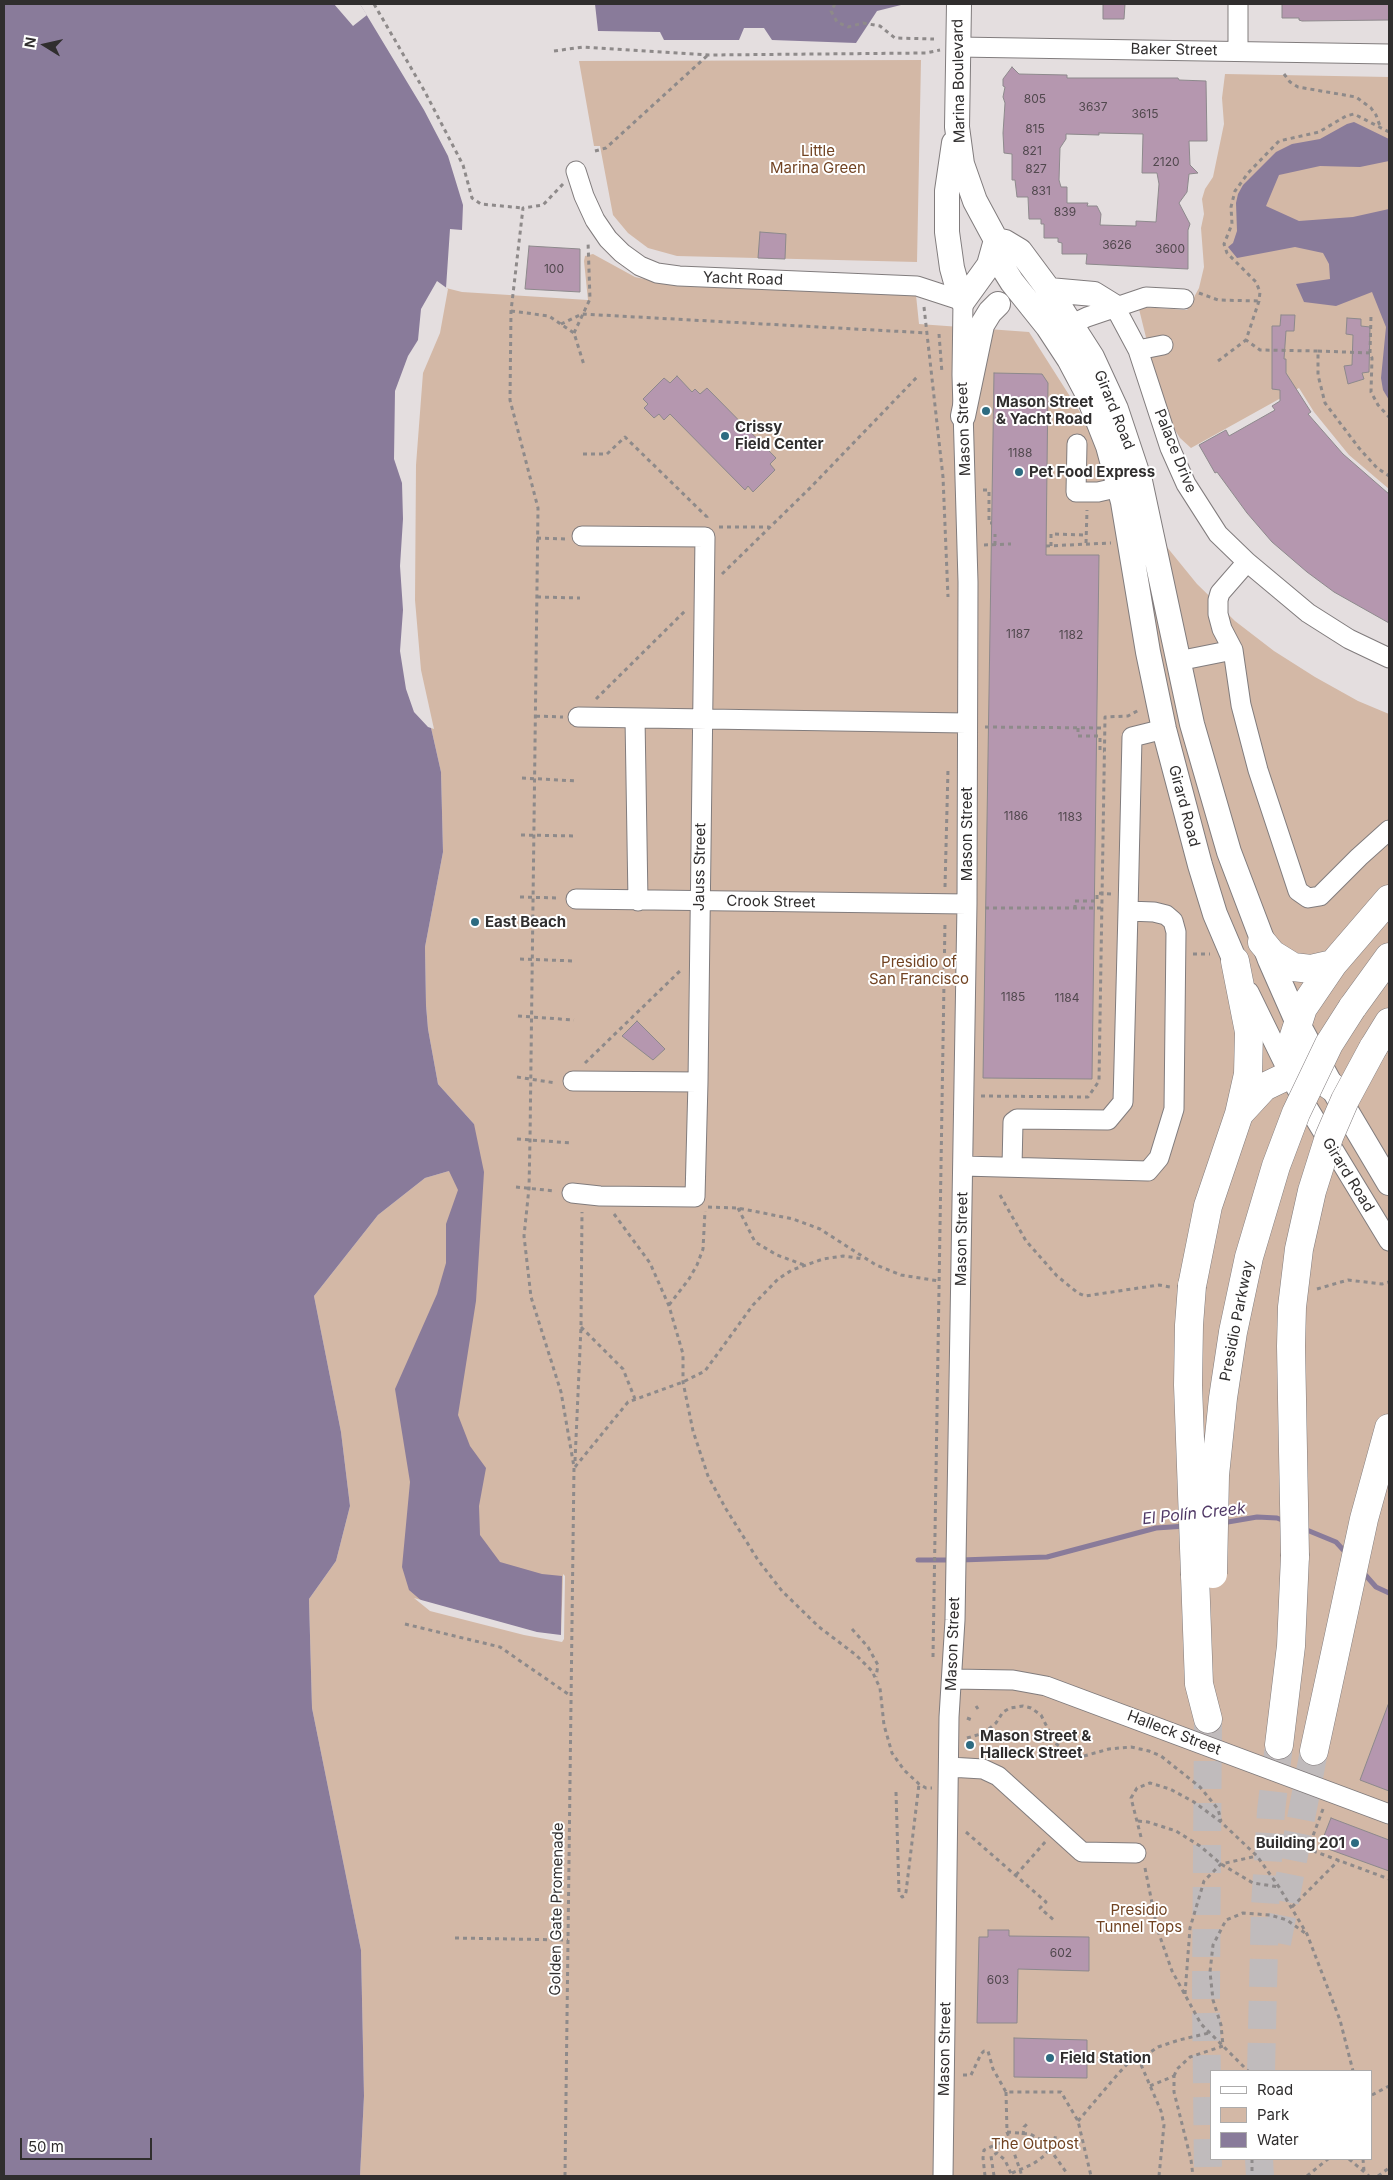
<!DOCTYPE html>
<html>
<head>
<meta charset="utf-8">
<style>
  body { margin:0 }
  #map { position:relative; width:1393px; height:2180px; overflow:hidden; background:#e4dedf; font-family:Inter,sans-serif }
  canvas { display:block }
  .frame { position:absolute; inset:0; border:5px solid #302e2e; pointer-events:none }
  .legend { position:absolute; left:1210px; top:2070px; width:162px; height:90px; box-sizing:border-box; background:#fff; border:1px solid #acabab; margin:0; padding:6px 9px; list-style:none; font-size:15px; color:#302e2e }
  .legend li { display:flex; align-items:center; gap:10px; height:25px }
  .legend b { width:25px; border:1px solid #acabab }
  .north { position:absolute; left:20px; top:20px; width:50px; height:50px; -webkit-text-stroke:4px #fff; paint-order:stroke; rotate:280deg; font-size:14px; font-weight:700; line-height:20px; text-align:center; color:#302e2e }
  .north::after { content:''; display:block; margin:auto; width:18px; height:22px; background:#302e2e; clip-path:polygon(50% 0,100% 100%,50% 72%,0 100%) }
  .scale { position:absolute; left:20px; top:2138px; width:132px; height:22px; box-sizing:border-box; border:2px solid #302e2e; border-top:0; padding-left:6px; font-size:15px; line-height:18px; white-space:nowrap; color:#302e2e; -webkit-text-stroke:4px #fff; paint-order:stroke }
</style>
</head>
<body>
<div id="map">
<canvas width="1393" height="2180"></canvas>
<div class="frame"></div>
<ul class="legend">
<li><b style="height:6px;background:#fff"></b>Road</li>
<li><b style="height:14px;background:#d3b8a6"></b>Park</li>
<li><b style="height:14px;background:#897b9a"></b>Water</li>
</ul>
<div class="north">N</div>
<div class="scale">50 m</div>
</div>
<script>
const context = document.querySelector('canvas').getContext('2d');
context.lineJoin = 'round';
function fillPath(path, color) { context.fillStyle = color; context.fill(path, 'evenodd'); }
const poly = rows => new Path2D(rows.map(r => 'M' + r).join(''));
function strokePath(path, color, width, dash) { context.strokeStyle = color; context.lineWidth = width; context.lineCap = dash ? 'butt' : 'round'; context.setLineDash(dash || []); context.stroke(path); }
function label(font, color, halo, rows, align = 'center') {
  context.font = font + ' Inter,sans-serif'; context.lineWidth = 4; context.setLineDash([]); context.textBaseline = 'middle'; context.strokeStyle = halo; context.fillStyle = color; for (const [text, x, y, turn = 0] of rows) {
    context.save(); context.translate(x, y); context.rotate((+turn || 0) * Math.PI / 180); context.textAlign = isNaN(turn) ? turn : align; if (halo) context.strokeText(text, 0, 0); context.fillText(text, 0, 0); context.restore();
  }
}
fillPath(poly([
  [921,60,917,262,677,256,648,248,628,233,613,215,600,146,594,146,579,61],
  [1225,74,1389,77,1389,489,1349,455,1314,412,1299,388,1191,448,1180,438,1173,427,1160,394,1139,309,1142,307,1187,310,1199,288,1204,267,1201,228,1204,214,1202,199,1205,189,1213,177,1224,124,1222,98],
  [593,254,635,277,672,285,916,295,919,324,1029,332,1162,541,1197,584,1235,621,1274,651,1315,677,1358,701,1389,714,1389,2176,360,2176,364,2096,361,1950,312,1708,309,1599,336,1561,350,1506,341,1432,314,1296,378,1215,425,1178,449,1171,474,1124,438,1084,428,1029,426,1005,425,947,443,852,441,772,418,670,412,600,414,465,420,372,446,288,462,292,588,300,584,261,585,256],
  [1212,2071,1372,2071,1372,2159,1212,2159]
]), '#d3b8a6');
fillPath(poly([
  [4,4,360,4,424,110,448,156,463,205,462,230,450,229,446,288,420,372,414,465,412,600,418,670,441,772,443,852,425,947,426,1005,428,1029,438,1084,474,1124,484,1172,476,1301,458,1415,470,1446,486,1468,479,1506,480,1535,500,1562,542,1574,562,1576,561,1639,430,1608,409,1590,402,1567,410,1482,395,1389,437,1294,446,1263,446,1224,458,1190,449,1171,425,1178,378,1215,314,1296,341,1432,350,1506,336,1561,309,1599,312,1708,361,1950,364,2096,360,2176,4,2176],
  [595,4,905,4,877,11,856,43,772,40,764,28,744,28,739,40,664,40,660,32,598,31],
  [1354,122,1389,139,1389,161,1360,167,1320,166,1279,175,1266,206,1299,221,1353,217,1389,209,1389,400,1383,390,1381,378,1386,327,1372,292,1336,306,1304,302,1296,284,1330,279,1329,264,1323,253,1295,247,1237,258,1228,247,1233,243,1237,231,1236,203,1238,194,1243,185,1276,152,1292,144,1320,139,1347,124]
]), '#897b9a');
fillPath(poly([
  [334,4,360,4,367,15,353,26],
  [437,281,448,289,440,333,423,373,416,465,415,600,421,670,434,729,428,727,414,712,406,689,400,651,403,610,400,566,403,519,402,483,394,459,395,391,408,356,418,340,421,309],
  [563,1574,565,1576,564,1639,562,1642,524,1635,430,1611,414,1598,537,1632,561,1635]
]), '#e4dedf');
strokePath(poly([
  [1222,1523,1257,1517,1277,1518,1287,1522],
  [1302,1528,1336,1542,1347,1554],
  [918,1560,952,1560],
  [961,1560,1047,1557,1156,1528,1186,1526],
  [1361,1570,1376,1587,1389,1593]
]), '#897b9a', 5);
const building = poly([
  [1103,4,1125,4,1124,19,1103,19,1103,4],
  [1282,4,1389,4,1389,20,1302,21,1299,20,1299,18,1282,18,1282,4],
  [1012,67,1019,74,1067,75,1067,78,1178,78,1179,80,1206,81,1207,141,1189,141,1190,165,1198,173,1189,174,1187,192,1179,203,1190,224,1188,230,1188,269,1086,264,1087,254,1062,254,1062,243,1058,242,1058,238,1044,238,1044,224,1041,224,1041,219,1029,219,1028,197,1017,197,1015,180,1012,180,1012,154,1004,153,1003,133,1005,103,1003,97,1005,87,1003,86,1003,79,1012,67],
  [1099,133,1143,134,1142,173,1157,173,1159,184,1156,222,1136,221,1136,226,1100,225,1101,214,1097,206,1087,206,1088,203,1067,203,1067,187,1061,187,1059,180,1060,148,1066,139,1066,134,1099,135,1099,133],
  [760,232,786,234,785,259,758,258,760,232],
  [529,246,580,249,580,292,525,289,529,246],
  [1281,315,1295,315,1294,331,1286,331,1284,359,1286,359,1286,373,1311,412,1308,414,1343,454,1389,494,1389,623,1334,592,1307,572,1272,542,1247,513,1217,472,1215,473,1199,445,1226,430,1229,436,1275,410,1272,406,1280,401,1280,390,1272,389,1272,326,1280,326,1281,315],
  [1347,318,1361,319,1361,326,1370,327,1369,372,1362,373,1364,379,1348,384,1344,366,1352,365,1353,335,1346,334,1347,318],
  [994,373,1042,374,1048,383,1046,555,1099,555,1092,1079,983,1078,994,373],
  [677,376,692,392,695,389,700,394,707,388,776,458,770,464,775,470,753,492,748,486,745,490,670,414,664,420,659,414,654,418,644,408,648,404,643,399,664,378,670,383,677,376],
  [637,1021,665,1049,653,1060,622,1036,637,1021],
  [1388,1705,1389,1705,1389,1791,1360,1780,1388,1705],
  [1331,1818,1389,1840,1389,1871,1320,1846,1331,1818],
  [988,1930,1009,1930,1009,1936,1089,1937,1089,1971,1018,1969,1017,2023,977,2023,979,1937,988,1937,988,1930],
  [1014,2038,1087,2040,1087,2078,1014,2077,1014,2038]
]);
fillPath(building, '#b597af');
strokePath(building, '#8d898c', 1);
strokePath(poly([
  [1208,1719,1206,1993,1208,2176],
  [1277,1943,1314,1751],
  [1261,2071,1265,1906,1271,1811,1279,1745],
  [1259,2159,1260,2176]
]), '#c0bbbc', 28, [28, 14]);
const minor = poly([
  [958,47,1389,54],
  [1238,51,1238,4],
  [576,171,584,196,595,220,608,239,622,253,640,266,657,273,679,276,917,286,963,301,962,375,968,582,967,904,955,1620,949,1717,943,2176],
  [1115,307,1138,350,1170,448,1186,484,1218,534,1247,562,1308,613,1349,639,1389,658],
  [1072,324,1087,317,1146,297,1184,299],
  [1138,350,1163,345],
  [1077,444,1076,492,1098,492,1120,487],
  [1247,562,1220,593,1218,600,1218,614,1222,629,1233,650,1241,705,1258,770,1298,891,1308,898,1320,896,1359,857,1389,830],
  [1178,661,1233,650],
  [578,717,966,723],
  [635,718,638,901],
  [576,899,967,904],
  [1128,911,1132,737,1164,729],
  [1249,992,1296,1088,1389,1241],
  [573,1081,698,1082],
  [963,1166,1148,1171,1159,1158,1174,1109,1176,932,1173,921,1166,915,1154,912,1128,911,1123,1102,1108,1120,1017,1119,1013,1122,1012,1167],
  [572,1193,600,1196,695,1197,698,1082,705,537,582,536],
  [952,1679,1013,1680,1046,1686,1389,1814],
  [949,1767,983,1769,998,1776,1082,1852,1136,1853]
]);
const major = poly([
  [959,4,957,127,962,164,975,201,996,240,998,259,1002,266,1012,282,1048,327,1069,359,1087,393,1108,446,1123,502,1148,652,1164,729,1200,865,1215,914,1235,961],
  [954,143,947,191,947,232,952,268,957,286,963,301],
  [996,240,1005,242,1020,251,1049,290,1092,357,1116,409,1140,481,1192,724,1229,852,1270,960,1300,1028,1332,1087,1389,1183],
  [1049,290,1094,294,1115,307],
  [963,301,989,265,996,240],
  [963,416,982,325,990,312,998,304]
]);
const highway = poly([
  [1262,942,1272,954,1293,967,1311,969,1333,964],
  [1352,1008,1389,957],
  [1373,1048,1389,1022],
  [1289,1075,1293,1039,1303,1008,1333,964,1389,899],
  [1240,1113,1264,1087,1289,1075,1304,1074,1319,1078,1332,1087],
  [1192,1286,1208,1206,1239,1114,1248,1074,1249,1032,1235,961],
  [1195,1575,1199,1684,1208,1719],
  [1279,1745,1291,1646,1295,1556],
  [1314,1751,1364,1519,1389,1428]
]);
strokePath(minor, '#817c7d', 21);
strokePath(major, '#817c7d', 26);
strokePath(highway, '#817c7d', 29);
strokePath(poly([
  [374,4,425,92,463,165,472,198,481,204,523,208],
  [835,4,831,11,837,22,848,27,863,23,880,26,895,38,934,39],
  [554,51,583,47,709,55,926,53,940,50],
  [1284,74,1290,82,1298,87,1356,97,1371,108,1376,115,1380,126],
  [1389,132,1354,114,1346,116,1319,132,1279,141,1248,173,1235,191,1231,207,1232,224,1224,244,1227,253,1256,282,1260,292,1259,301,1246,340,1260,350,1318,351,1318,375,1325,403,1359,448,1377,468,1389,476],
  [595,151,606,148,708,55],
  [563,184,543,205,523,208,511,311,510,400,538,508,530,1140,529,1188,524,1236,531,1297,561,1392,574,1467],
  [1199,293,1218,300,1259,301],
  [924,307,943,477,948,597],
  [511,311,549,316,574,333,584,365],
  [561,324,582,314,928,333],
  [574,333,590,299,588,241],
  [939,334,942,373],
  [1318,351,1370,353,1372,358,1371,392,1378,405,1389,417],
  [1370,353,1371,316],
  [1218,361,1246,340],
  [583,454,607,454,625,437,707,517,707,521],
  [983,490,989,490,989,523,992,523],
  [719,527,769,527],
  [537,538,567,539],
  [1086,543,1087,510],
  [984,545,1011,544],
  [995,545,995,534],
  [1046,546,1111,543],
  [1051,546,1051,534,1086,535],
  [722,574,811,487,919,375],
  [537,597,580,598],
  [596,699,686,610],
  [536,716,563,717],
  [985,727,1105,728],
  [1078,728,1078,736,1100,736,1100,751,1104,751],
  [522,778,577,781],
  [521,835,576,836],
  [945,887,948,769],
  [520,897,559,898],
  [985,908,1102,908],
  [1075,909,1075,901,1097,901,1097,893,1112,894],
  [1193,954,1210,954],
  [520,959,575,961],
  [518,1016,574,1020],
  [585,1063,681,970],
  [517,1077,556,1083],
  [981,1096,1088,1097,1099,1081,1105,717,1128,716,1139,710],
  [517,1139,572,1143],
  [516,1187,555,1191],
  [1000,1195,1026,1241,1057,1276,1078,1293,1085,1296,1159,1285,1170,1287],
  [708,1207,738,1208,793,1219,820,1229,876,1265,901,1275,939,1281],
  [738,1208,755,1242,777,1255,804,1265],
  [614,1214,650,1263,669,1306,683,1354,683,1382,693,1431,708,1476,726,1509,758,1560,782,1591,819,1627,856,1655,872,1671,880,1688,884,1725,892,1753,904,1770,919,1784,926,1788,932,1788],
  [1317,1289,1348,1280,1382,1284,1389,1282],
  [669,1305,689,1279,697,1265,703,1249,705,1211],
  [581,1327,623,1369,635,1399],
  [575,1461,581,1327,582,1212],
  [575,1467,628,1402,683,1382,705,1371,753,1305,778,1279,792,1270,823,1259,843,1256,864,1259],
  [405,1624,500,1647,571,1696],
  [852,1629,868,1647,878,1665,876,1677],
  [933,1657,945,921],
  [976,1706,978,1709],
  [967,1718,972,1720],
  [967,1738,984,1733,996,1723,1003,1712,1010,1708,1023,1706,1031,1708,1041,1715,1055,1743,1070,1754,1084,1756,1109,1749,1131,1747,1149,1751,1161,1756,1200,1787,1218,1809,1221,1821],
  [896,1792,899,1892,902,1897,905,1896,906,1892,919,1784],
  [1323,1809,1308,1849,1389,1879],
  [1138,1821,1148,1822,1176,1831,1200,1846,1221,1864,1253,1883,1279,1887],
  [966,1832,1046,1902,1040,1908,1055,1921],
  [1141,1837,1131,1798,1137,1788,1150,1783,1170,1789,1194,1802,1221,1822,1257,1856,1279,1887,1307,1934,1340,2020,1353,2071],
  [1145,1868,1157,1928,1172,1971,1201,2024,1248,2071],
  [1016,1875,1046,1841],
  [1292,1907,1339,1860],
  [455,1938,568,1940],
  [1185,1994,1190,1928,1204,1881,1221,1864,1257,1856],
  [963,2075,971,2075,981,2054,984,2051,988,2051,993,2069,1006,2092,1061,2092,1078,2121,1091,2176],
  [1174,2076,1177,2069,1190,2057,1223,2046,1221,2025,1213,2000,1210,1972,1213,1945,1226,1920,1243,1913,1270,1915,1287,1920,1305,1933],
  [1150,2086,1174,2076,1174,2092,1191,2160,1193,2176],
  [1006,2092,1007,2132,1022,2176],
  [1372,2095,1389,2086],
  [1078,2121,1118,2074,1129,2062,1139,2060],
  [1007,2132,1030,2134,1045,2142,1066,2172,1066,2176],
  [1023,2135,1024,2127,1029,2122],
  [1252,2159,1252,2176],
  [1349,2159,1369,2176],
  [1363,2159,1364,2171],
  [1012,2173,1033,2164,1044,2156,1054,2144,1056,2133],
  [565,2176,574,1467],
  [985,2176,983,2158,984,2150,999,2143,1010,2145],
  [994,2176,991,2156,997,2153,1005,2160,1012,2176],
  [1159,2176,1164,2125,1161,2111,1139,2060,1158,2047,1179,2040,1209,2033],
  [1307,2176,1328,2159],
  [1378,2176,1389,2168]
]), '#8e8a8a', 3, [4, 4]);
strokePath(minor, '#fff', 19);
strokePath(major, '#fff', 24);
strokePath(highway, '#fff', 28);
const highwayBridge = poly([
  [1192,1286,1189,1325,1188,1385,1195,1575],
  [1295,1556,1291,1346,1292,1307,1299,1249,1312,1191,1329,1137,1345,1100,1373,1048],
  [1213,1574,1215,1475,1223,1398,1233,1332,1249,1257,1276,1166,1296,1113,1329,1044,1352,1008]
]);
strokePath(highwayBridge, '#817c7d', 29, []);
strokePath(highwayBridge, '#fff', 28);
for (const [x, y, r, color] of [
  [986,411,5,"#2d6b81"],
  [725,436,5,"#2d6b81"],
  [1019,472,5,"#2d6b81"],
  [475,922,5,"#2d6b81"],
  [970,1745,5,"#2d6b81"],
  [1355,1843,5,"#2d6b81"],
  [1050,2058,5,"#2d6b81"]
]) { const dot = new Path2D(); dot.arc(x, y, r, 0, 2 * Math.PI); context.fillStyle = color; context.fill(dot); strokePath(dot, '#fff', 2); }
label('12px', '#51484e', null, [
  ["805",1035,99],
  ["3637",1093,107],
  ["3615",1145,114],
  ["815",1035,129],
  ["821",1032,151],
  ["2120",1166,162],
  ["827",1036,169],
  ["831",1041,191],
  ["839",1065,212],
  ["3626",1117,245],
  ["3600",1170,249],
  ["100",554,269],
  ["1188",1020,453],
  ["1187",1018,634],
  ["1182",1071,635],
  ["1186",1016,816],
  ["1183",1070,817],
  ["1185",1013,997],
  ["1184",1067,998],
  ["602",1061,1953],
  ["603",998,1980]
]);
label('15px', '#302e2e', '#fff', [
  ["Baker Street",1174,50,1],
  ["Marina Boulevard",959,81,-91],
  ["Yacht Road",743,279,2],
  ["Girard Road",1114,410,68],
  ["Mason Street",964,429,-92],
  ["Palace Drive",1175,451,68],
  ["Girard Road",1184,806,75],
  ["Mason Street",967,834,-90],
  ["Jauss Street",700,867,-89],
  ["Crook Street",771,902,1],
  ["Girard Road",1348,1175,58],
  ["Mason Street",962,1239,-89],
  ["Presidio Parkway",1237,1321,-79],
  ["Mason Street",953,1644,-88],
  ["Halleck Street",1174,1733,21],
  ["Golden Gate Promenade",557,1909,-89],
  ["Mason Street",945,2049,-89]
]);
label('15px', '#714322', '#fff', [
  ["Little",818,151],
  ["Marina Green",818,168],
  ["Presidio of",919,962],
  ["San Francisco",919,979],
  ["Presidio",1139,1910],
  ["Tunnel Tops",1139,1927],
  ["The Outpost",1035,2144]
]);
label('bold 15px', '#302e2e', '#fff', [
  ["Mason Street",996,402],
  ["& Yacht Road",996,419],
  ["Crissy",735,427],
  ["Field Center",735,444],
  ["Pet Food Express",1029,472],
  ["East Beach",485,922],
  ["Mason Street &",980,1736],
  ["Halleck Street",980,1753],
  ["Building 201",1345,1843,"right"],
  ["Field Station",1060,2058]
], 'left');
label('italic 16px', '#503966', '#fff', [
  ["El Polín Creek",1194,1514,-6]
]);
</script>
</body>
</html>
